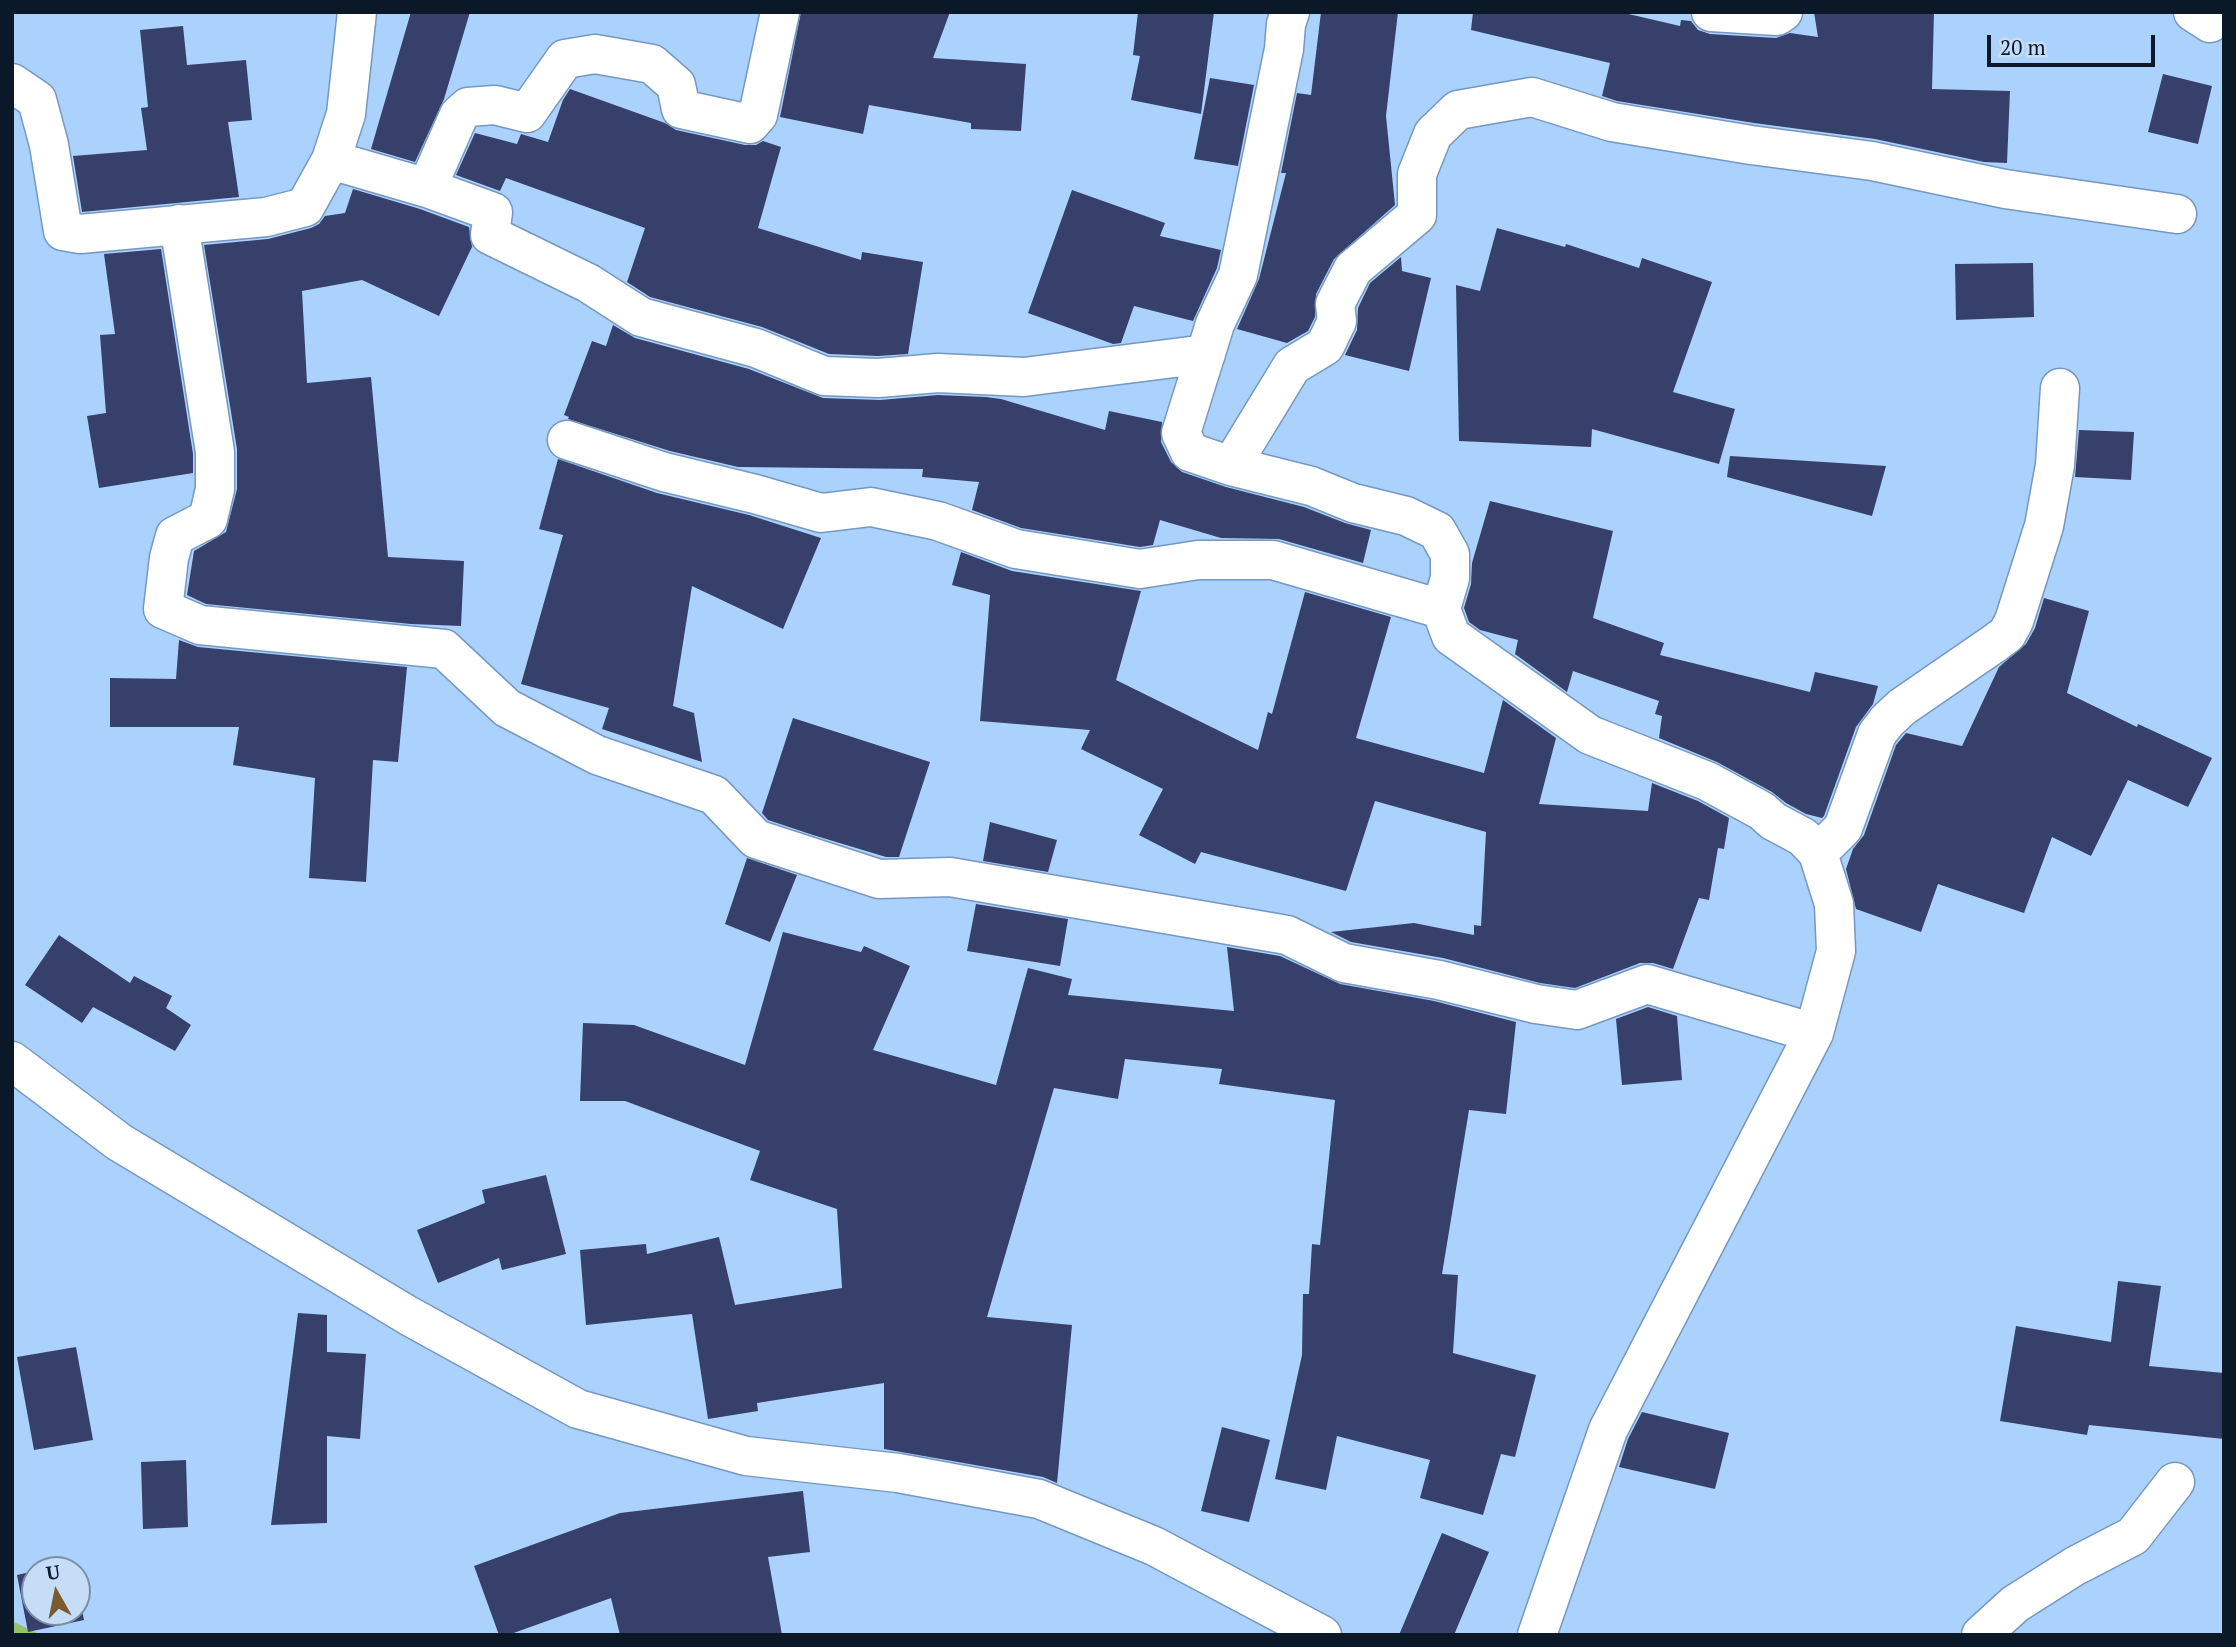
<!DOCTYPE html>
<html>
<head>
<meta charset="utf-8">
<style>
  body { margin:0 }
  #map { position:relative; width:2236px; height:1647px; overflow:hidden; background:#abd1fd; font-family:"PT Serif",serif }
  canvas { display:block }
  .frame { position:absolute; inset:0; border:14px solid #0a1828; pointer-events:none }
  .north { position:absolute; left:21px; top:1556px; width:70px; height:70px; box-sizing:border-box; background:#c6ddf8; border:2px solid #7b8ea5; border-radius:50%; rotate:351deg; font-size:19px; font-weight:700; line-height:28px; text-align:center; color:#0a1828 }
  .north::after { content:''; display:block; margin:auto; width:24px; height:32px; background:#7a5b30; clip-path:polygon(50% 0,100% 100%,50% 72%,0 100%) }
  .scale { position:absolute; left:1987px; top:35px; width:168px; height:32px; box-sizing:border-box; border:4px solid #0a1828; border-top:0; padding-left:9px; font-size:21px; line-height:24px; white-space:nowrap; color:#0a1828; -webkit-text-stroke:5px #c6ddf8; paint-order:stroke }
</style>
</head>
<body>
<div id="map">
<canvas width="2236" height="1647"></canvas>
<div class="frame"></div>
<div class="north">U</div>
<div class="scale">20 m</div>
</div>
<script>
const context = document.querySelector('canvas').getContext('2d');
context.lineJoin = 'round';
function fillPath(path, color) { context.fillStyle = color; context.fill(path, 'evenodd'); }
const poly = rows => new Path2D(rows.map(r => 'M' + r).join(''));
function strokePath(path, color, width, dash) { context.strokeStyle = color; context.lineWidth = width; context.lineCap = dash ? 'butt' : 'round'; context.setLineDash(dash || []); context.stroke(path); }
fillPath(poly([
  [12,1621,41,1635,12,1635]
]), '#92c36d');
fillPath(poly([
  [411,12,470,12,444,99,415,162,371,149],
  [801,12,950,12,933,58,1026,64,1021,131,971,129,971,123,869,105,863,134,780,117],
  [1138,12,1214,12,1201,114,1131,100,1140,56,1133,55],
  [1321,12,1398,12,1386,116,1395,205,1334,259,1316,294,1315,317,1308,331,1287,343,1237,329,1259,279,1286,173,1281,173,1297,93,1311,95],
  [1473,12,1620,12,1680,26,1681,20,1691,21,1698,30,1710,34,1776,38,1790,33,1818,37,1814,12,1934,12,1932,89,2010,91,2007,163,1984,162,1875,139,1754,123,1617,101,1602,96,1610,63,1471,30],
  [183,26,187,65,246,60,252,120,228,122,239,197,82,212,73,156,147,150,141,108,148,107,140,30],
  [2163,74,2212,86,2198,144,2148,132],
  [1210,78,1254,85,1238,166,1194,159],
  [570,89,665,123,676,130,745,145,756,145,763,141,781,147,758,228,861,260,862,252,923,262,908,354,878,356,829,354,762,327,650,297,627,282,645,228,506,178,500,191,456,175,475,133,517,144,521,134,548,142,563,100],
  [353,189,420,209,469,227,472,247,439,316,362,280,302,291,307,383,371,377,388,557,464,561,461,626,411,624,206,604,187,595,194,551,226,532,237,489,237,449,204,245,268,239,311,228,319,224,325,216,345,213],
  [1072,190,1165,223,1160,236,1221,250,1217,268,1193,321,1134,306,1121,343,1113,344,1028,313],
  [1497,228,1565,247,1566,244,1639,268,1642,258,1712,282,1673,392,1735,409,1719,464,1592,429,1591,447,1459,441,1456,285,1480,291],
  [161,249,193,454,193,473,99,488,87,416,106,413,100,335,115,334,104,254],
  [1401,257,1402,271,1431,278,1409,371,1345,355,1357,330,1358,308,1370,283],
  [2033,263,2034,317,1956,320,1955,264],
  [613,325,635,338,749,369,823,398,880,400,938,395,986,397,1001,399,1105,430,1109,411,1162,422,1161,442,1171,462,1182,472,1226,487,1304,507,1345,523,1371,530,1363,563,1279,539,1221,538,1160,520,1153,545,1140,547,1021,528,972,510,979,482,922,477,923,469,738,467,670,451,568,419,569,417,564,415,592,341,606,346],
  [2079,430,2134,432,2131,480,2075,477],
  [1730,456,1886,466,1872,516,1727,477],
  [558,459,657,493,749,515,821,538,783,629,692,586,673,706,694,713,702,762,602,729,609,708,521,684,563,535,539,529],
  [1490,501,1613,531,1593,618,1664,643,1660,655,1810,692,1815,672,1878,686,1873,704,1856,727,1824,816,1822,818,1806,814,1786,803,1772,792,1717,762,1659,738,1662,716,1655,714,1659,701,1573,671,1567,692,1515,654,1518,640,1480,630,1469,622,1464,608,1471,584,1472,563],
  [961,552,1012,571,1141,591,1116,680,1258,750,1268,712,1272,714,1305,592,1391,617,1356,738,1484,773,1503,700,1556,738,1539,804,1648,811,1652,783,1698,801,1729,818,1724,849,1718,848,1709,900,1699,898,1673,969,1653,963,1640,963,1575,988,1540,983,1443,958,1351,942,1331,932,1414,923,1474,935,1474,925,1481,926,1486,832,1375,801,1346,891,1201,852,1195,864,1139,835,1163,789,1081,749,1090,730,980,721,990,595,952,585],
  [2044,598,2089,611,2067,693,2137,727,2138,724,2212,758,2188,807,2128,780,2091,856,2052,837,2024,913,1938,884,1921,932,1856,909,1846,869,1853,849,1864,835,1896,745,1906,733,1962,746,1999,667,2026,644,2035,628],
  [179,640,198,647,407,667,398,762,373,760,366,882,309,878,315,778,233,765,239,727,110,727,110,678,176,679],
  [793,718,930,762,899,857,886,857,813,835,768,820,762,813],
  [990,822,1057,840,1048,872,983,861],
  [747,858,797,875,770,942,725,924],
  [976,904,1068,919,1060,966,967,951],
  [783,932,861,952,864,946,910,966,873,1050,996,1085,1028,968,1072,979,1068,995,1234,1011,1227,947,1280,956,1340,984,1434,1001,1516,1022,1506,1114,1469,1110,1442,1274,1458,1275,1453,1353,1536,1375,1515,1457,1501,1454,1483,1515,1420,1498,1430,1460,1337,1436,1326,1490,1275,1479,1302,1355,1303,1294,1309,1294,1312,1244,1320,1245,1335,1100,1219,1084,1222,1069,1125,1059,1118,1099,1054,1088,987,1317,1072,1325,1057,1483,1043,1477,884,1449,884,1383,757,1403,758,1411,708,1419,692,1314,586,1325,580,1250,646,1244,647,1254,719,1237,735,1305,842,1288,837,1209,750,1180,760,1151,625,1101,580,1101,583,1023,634,1025,745,1065],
  [59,935,130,983,134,976,172,996,166,1008,191,1025,175,1051,93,1007,82,1023,25,985],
  [1648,1007,1677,1016,1682,1080,1622,1085,1616,1019],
  [546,1175,566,1254,502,1270,499,1258,438,1283,417,1230,485,1203,482,1190],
  [2118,1281,2161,1286,2149,1366,2224,1373,2224,1439,2089,1425,2087,1435,2000,1421,2016,1326,2111,1342],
  [298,1313,327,1315,327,1352,366,1354,360,1439,327,1436,327,1523,271,1525],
  [76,1347,93,1440,34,1450,17,1357],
  [1642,1412,1729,1433,1715,1489,1619,1467,1628,1439],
  [1222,1427,1270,1440,1249,1522,1201,1511],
  [186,1460,188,1527,143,1529,141,1462],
  [803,1491,810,1552,768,1557,782,1635,620,1635,611,1598,508,1635,499,1635,474,1566,620,1513],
  [1442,1533,1489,1552,1454,1635,1399,1635],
  [72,1564,73,1570,41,1570],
  [35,1571,35,1612,77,1612,77,1587,84,1620,28,1632,17,1575]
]), '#36406a');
const street = poly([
  [1290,12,1286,24,1284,49,1238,275,1215,324,1181,433,1190,452,1231,466,1311,486,1353,503,1406,516,1437,531,1450,554,1450,578,1441,609,1451,636,1590,735,1707,781,1762,811,1773,821,1803,837,1818,853,1834,904,1836,951,1814,1033,1608,1430,1537,1635],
  [1711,12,1777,16,1783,12],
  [2193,12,2210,23],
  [12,83,37,100,49,145,63,231,80,234,266,217,305,207,331,160,346,114,357,12],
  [331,160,427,188,493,212,490,235,588,283,641,317,756,348,824,376,878,378,938,373,1024,377,1206,354],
  [427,188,459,115,468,107,495,105,527,113,565,59,595,54,652,64,676,85,681,109,750,124,758,115,780,12],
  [179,224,215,452,215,489,208,519,175,536,169,558,163,609,200,625,444,649,507,708,597,755,714,795,756,839,879,879,950,877,1287,935,1344,963,1439,980,1536,1004,1577,1010,1647,984,1814,1033],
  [567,440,664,472,755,494,821,513,871,507,938,521,1016,549,1140,569,1198,560,1273,560,1441,609],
  [1231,466,1292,366,1325,346,1337,321,1335,304,1353,269,1417,215,1417,174,1433,134,1458,110,1532,97,1612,122,1751,145,1872,161,2005,189,2177,214],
  [1818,853,1843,828,1877,734,1887,721,1902,707,1995,643,2007,634,2014,621,2044,526,2055,465,2060,388],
  [12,1061,119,1142,409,1316,578,1409,746,1456,898,1473,1039,1499,1154,1546,1322,1635],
  [1981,1635,2015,1604,2075,1566,2133,1536,2175,1482]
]);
strokePath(street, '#7598c2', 41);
strokePath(street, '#fff', 38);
</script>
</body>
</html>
